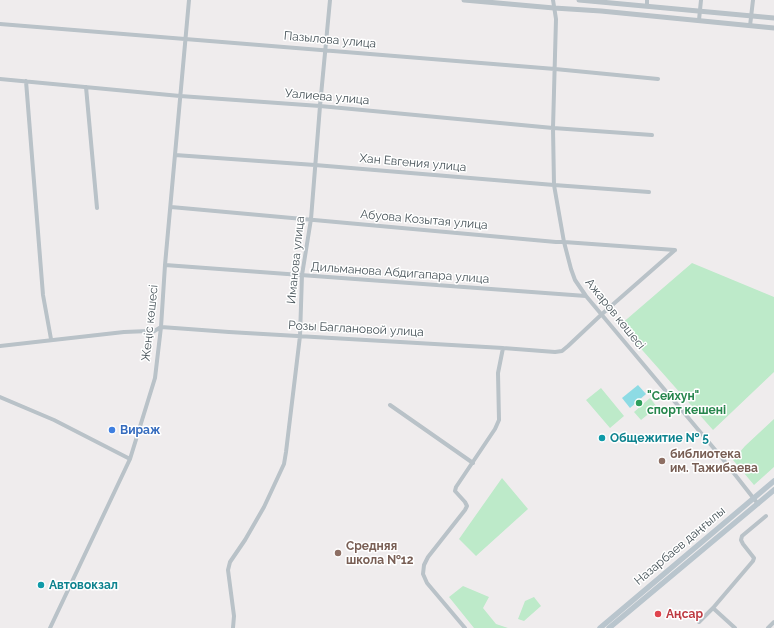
<!DOCTYPE html>
<html>
<head>
<meta charset="utf-8">
<style>
  body { margin:0 }
  canvas { display:block; background:#efeced }
</style>
</head>
<body>
<canvas width="774" height="628"></canvas>
<script>
const context = document.querySelector('canvas').getContext('2d');
context.lineJoin = 'round';
function fillPath(path, color) { context.fillStyle = color; context.fill(path, 'evenodd'); }
const poly = rows => new Path2D(rows.map(r => 'M' + r).join(''));
function strokePath(path, color, width, dash) { context.strokeStyle = color; context.lineWidth = width; context.lineCap = dash ? 'butt' : 'round'; context.setLineDash(dash || []); context.stroke(path); }
function label(font, color, halo, rows, align = 'center') {
  context.font = font + ' Raleway,sans-serif'; context.lineWidth = 3; context.setLineDash([]); context.textBaseline = 'middle'; context.strokeStyle = halo; context.fillStyle = color; for (const [text, x, y, turn = 0] of rows) {
    context.save(); context.translate(x, y); context.rotate((+turn || 0) * Math.PI / 180); context.textAlign = isNaN(turn) ? turn : align; if (halo) context.strokeText(text, 0, 0); context.fillText(text, 0, 0); context.restore();
  }
}
fillPath(poly([
  [692,263,774,297,774,372,713,430,620,325],
  [601,388,624,416,610,428,586,400],
  [650,398,657,407,641,420,634,412],
  [774,419,774,467,754,485,733,460,745,446],
  [502,478,528,509,476,556,459,539],
  [463,586,489,597,483,608,496,624,508,628,474,628,449,597],
  [534,597,541,606,524,621,518,619,525,601]
]), '#bdeac9');
fillPath(poly([
  [638,385,646,394,630,408,622,398]
]), '#8ddbe4');
strokePath(poly([
  [553,0,556,19,553,128,554,185,564,242,571,269,575,280,586,296,722,458,758,504],
  [647,6,647,0],
  [699,20,701,0],
  [0,24,555,69,658,79],
  [750,26,753,0],
  [0,79,180,96,320,106,553,128,652,135],
  [26,81,43,295,51,339],
  [86,87,97,208],
  [175,155,315,165,554,185,649,192],
  [171,207,556,242,564,242,675,250],
  [165,265,586,296],
  [0,346,124,332,149,331,151,333,161,327,229,332,503,348,555,352,562,351,568,346,602,314,675,250],
  [0,397,54,420,130,459],
  [390,405,473,463],
  [713,608,735,628],
  [699,622,713,608,753,561,754,558,743,544,741,540,742,536,766,516],
  [50,628,130,459,155,378,161,327,165,265,189,0],
  [233,628,234,616,228,570,230,562,245,540,264,507,284,464,286,452,300,336,302,275,311,219,320,106,330,0],
  [465,628,427,583,423,574,424,565,428,557,465,510,467,506,465,502,455,491,456,487,495,429,499,420,498,373,503,348],
  [768,628,774,622]
]), '#b9c2c8', 4);
strokePath(poly([
  [464,0,554,8,601,11,774,28],
  [579,0,774,18]
]), '#b9c2c8', 5);
strokePath(poly([
  [600,628,774,481],
  [609,628,774,490]
]), '#b9c5cd', 5.5);
for (const [x, y, r, color] of [
  [639,403,4,"#2e9e5b"],
  [112,430,4,"#3f7fe0"],
  [602,438,4,"#0f9aa8"],
  [662,461,4,"#8d6e63"],
  [338,553,4,"#8d6e63"],
  [41,585,4,"#0f9aa8"],
  [658,614,4,"#e0444e"]
]) { const dot = new Path2D(); dot.arc(x, y, r, 0, 2 * Math.PI); context.fillStyle = color; context.fill(dot); strokePath(dot, '#fff', 1.5); }
label('12px', '#465258', '#fff', [
  ["Пазылова улица",330,40,5],
  ["Уалиева улица",327,97,5],
  ["Хан Евгения улица",413,163,5],
  ["Абуова Козытая улица",424,220,5],
  ["Иманова улица",296,260,-84],
  ["Дильманова Абдигапара улица",400,273,4],
  ["Ажаров көшесі",615,314,51],
  ["Жеңіс көшесі",150,323,-84],
  ["Розы Баглановой улица",356,329,3],
  ["Назарбаев даңғылы",680,546,-40]
]);
label('bold 12px', '#27864d', '#fff', [
  ["\"Сейхун\"",647,396],
  ["спорт кешені",647,410]
], 'left');
label('bold 12px', '#366cbe', '#fff', [
  ["Вираж",120,430]
], 'left');
label('bold 12px', '#0d838f', '#fff', [
  ["Общежитие № 5",610,438],
  ["Автовокзал",49,585]
], 'left');
label('bold 12px', '#785e54', '#fff', [
  ["библиотека",670,454],
  ["им. Тажибаева",670,468],
  ["Средняя",346,546],
  ["школа №12",346,560]
], 'left');
label('bold 12px', '#be3a42', '#fff', [
  ["Аңсар",666,614]
], 'left');
</script>
</body>
</html>
